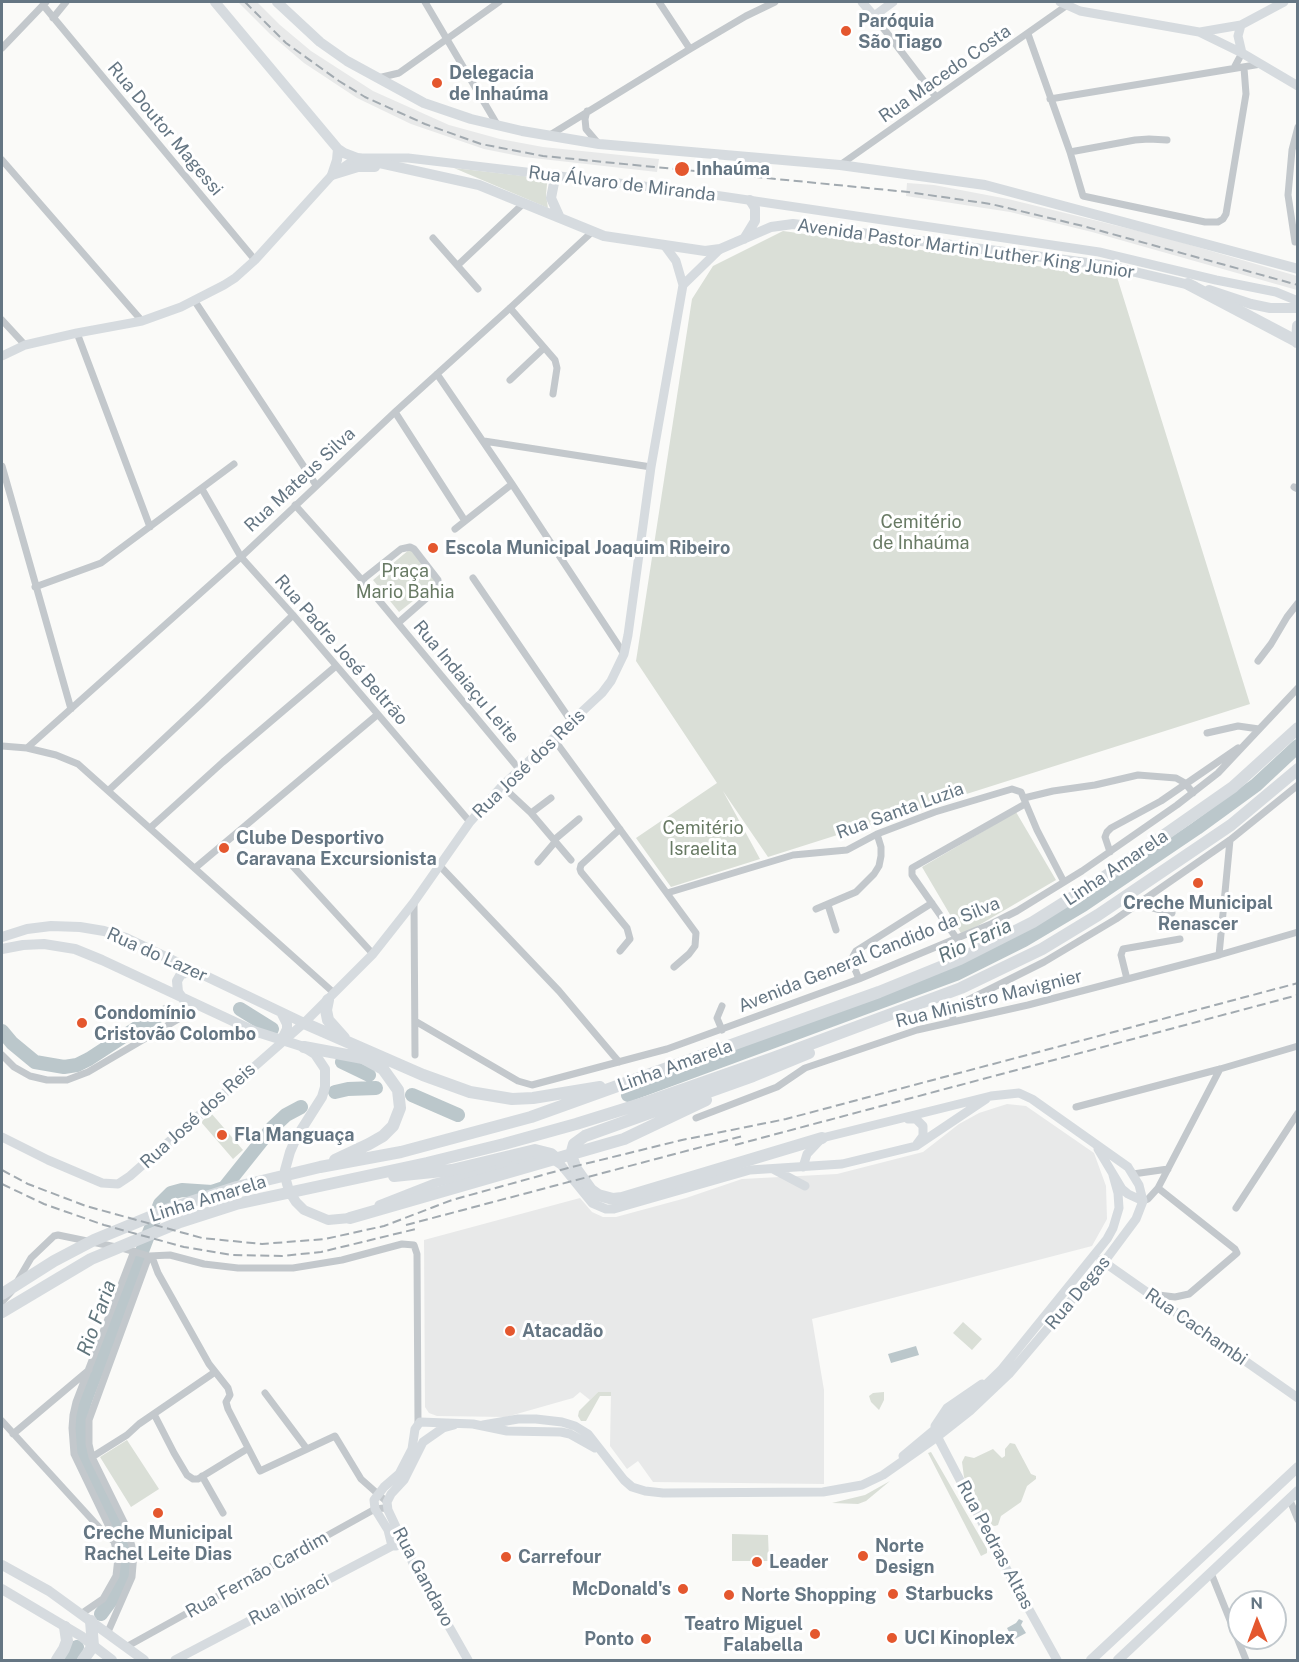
<!DOCTYPE html>
<html>
<head>
<meta charset="utf-8">
<style>
  body { margin:0 }
  #map { position:relative; width:1299px; height:1662px; overflow:hidden; background:#fafaf8; font-family:"Public Sans",sans-serif }
  canvas { display:block }
  .frame { position:absolute; inset:0; border:3px solid #657683; pointer-events:none }
  .north { position:absolute; left:1227px; top:1590px; width:60px; height:60px; box-sizing:border-box; background:#fff; border:2px solid #c1c8cd; border-radius:50%; rotate:359deg; font-size:16px; font-weight:700; line-height:24px; text-align:center; color:#657683 }
  .north::after { content:''; display:block; margin:auto; width:21px; height:27px; background:#e4572e; clip-path:polygon(50% 0,100% 100%,50% 72%,0 100%) }
</style>
</head>
<body>
<div id="map">
<canvas width="1299" height="1662"></canvas>
<div class="frame"></div>
<div class="north">N</div>
</div>
<script>
const context = document.querySelector('canvas').getContext('2d');
context.lineJoin = 'round';
function fillPath(path, color) { context.fillStyle = color; context.fill(path, 'evenodd'); }
const poly = rows => new Path2D(rows.map(r => 'M' + r).join(''));
function strokePath(path, color, width, dash) { context.strokeStyle = color; context.lineWidth = width; context.lineCap = dash ? 'butt' : 'round'; context.setLineDash(dash || []); context.stroke(path); }
function label(font, color, halo, rows, align = 'center') {
  context.font = font + ' "Public Sans",sans-serif'; context.lineWidth = 6; context.setLineDash([]); context.textBaseline = 'middle'; context.strokeStyle = halo; context.fillStyle = color; for (const [text, x, y, turn = 0] of rows) {
    context.save(); context.translate(x, y); context.rotate((+turn || 0) * Math.PI / 180); context.textAlign = isNaN(turn) ? turn : align; if (halo) context.strokeText(text, 0, 0); context.fillText(text, 0, 0); context.restore();
  }
}
fillPath(poly([
  [238,2,257,2,280,25,311,51,373,91,449,125,500,139,543,147,659,159,657,172,524,157,484,149,411,124,357,98,304,63,270,34],
  [907,183,934,185,1008,199,1163,237,1297,276,1297,290,1092,232,1010,212,906,196],
  [1007,1104,1026,1106,1094,1153,1106,1186,1107,1219,1092,1246,812,1319,824,1390,824,1484,653,1482,638,1461,627,1469,610,1446,611,1393,598,1392,590,1400,580,1392,573,1398,506,1417,437,1416,429,1413,425,1407,424,1240,580,1198,592,1212,603,1217,616,1217,686,1198,742,1179,837,1174,923,1152,959,1124,979,1113]
]), '#e8e9e9');
fillPath(poly([
  [454,168,550,179,547,184,546,195,548,208],
  [783,231,1117,277,1250,704,768,857,723,791,760,859,671,887,636,838,717,783,636,661,692,299,713,266],
  [410,549,437,582,399,612,373,580],
  [1016,812,1056,880,962,935,922,867],
  [211,1113,243,1150,233,1159,201,1122],
  [963,1322,982,1339,972,1350,953,1333],
  [598,1392,611,1392,611,1396,600,1396,586,1421,581,1421,578,1416,579,1411],
  [884,1392,884,1400,879,1410,871,1402,869,1396,873,1393],
  [127,1440,159,1489,131,1507,100,1457],
  [1010,1443,1015,1444,1031,1474,1036,1476,1036,1479,1027,1486,1021,1502,1001,1516,998,1525,995,1526,989,1525,980,1507,975,1504,964,1477,962,1462,965,1456,974,1458,993,1449,1002,1458,1005,1456,1005,1449],
  [931,1452,987,1549,987,1553,981,1556,928,1453],
  [890,1481,866,1501,858,1504,832,1503,865,1495],
  [732,1534,768,1535,769,1561,732,1561]
]), '#dadfd7');
fillPath(poly([
  [916,1346,919,1355,891,1363,888,1354],
  [1019,1619,1023,1621,1021,1625,1026,1633,1013,1640,1007,1628,1016,1623]
]), '#bbc7cb');
strokePath(poly([
  [240,1009,272,1029],
  [2,1031,12,1043,35,1062,64,1067,77,1065,89,1059,141,1025,166,1012],
  [342,1062,369,1075],
  [335,1092,348,1089,376,1088],
  [412,1095,458,1115],
  [628,1095,956,974,1024,940,1083,905,1197,828,1256,785,1298,746],
  [101,1614,120,1588,125,1571,126,1555,122,1540,84,1456,80,1438,80,1418,85,1401,160,1204,171,1193,182,1190,212,1192,224,1188,272,1128,286,1115,301,1107],
  [68,1660,77,1647]
]), '#bbc7cb', 14);
strokePath(poly([
  [425,2,498,126],
  [659,2,690,49],
  [43,5,255,260],
  [874,16,936,97],
  [53,18,66,2],
  [1028,34,1070,152,1083,196,1205,222,1218,222,1223,219,1226,214,1246,94,1244,68],
  [2,48,46,2],
  [1234,68,1242,53],
  [378,78,399,73,499,2],
  [1050,99,1261,64],
  [587,111,585,119,586,129,597,142],
  [550,135,690,49,746,16,775,2],
  [1070,152,1135,140,1149,139,1167,140],
  [2,160,142,321],
  [840,165,1066,6],
  [433,238,478,289],
  [1295,242,1288,195,1292,150,1298,127],
  [458,265,524,203],
  [194,300,316,485],
  [510,308,555,360,557,368,553,394],
  [2,320,25,345],
  [77,333,150,527],
  [437,374,512,484,624,654],
  [510,380,544,348],
  [395,412,465,521],
  [484,441,651,467],
  [2,466,71,709],
  [1294,487,1298,489],
  [202,489,241,557,293,615,470,822],
  [295,505,362,580,519,769],
  [455,529,512,484],
  [473,578,571,721],
  [362,580,401,549,410,547,414,549,438,580,438,588,398,623],
  [35,587,101,563,234,464],
  [1258,661,1271,644,1287,617,1298,603],
  [1207,733,1238,726,1259,729],
  [553,738,696,933,695,946,689,954,674,967],
  [2,746,27,748,56,755,78,764,334,993],
  [27,748,241,557,395,412,510,308,592,232],
  [502,786,531,813,571,860],
  [109,790,202,703,293,615],
  [1024,798,1053,791,1095,785,1138,775,1176,778,1185,783,1193,793],
  [531,813,551,798],
  [150,828,223,762,336,666],
  [620,829,581,865,580,869,581,872,627,928,630,939,620,951],
  [554,840,579,819],
  [1110,852,1105,837,1107,832,1111,828,1161,801,1238,748],
  [288,861,373,954],
  [538,862,555,842],
  [439,865,559,991,619,1062],
  [195,868,377,715],
  [667,893,793,855,847,850,877,834,935,812,1012,789,1021,792,1037,830,1064,882],
  [1144,900,1153,908,1172,913],
  [414,902,415,1055],
  [828,905,836,930],
  [816,909,856,892,874,874,879,866,881,856,881,847,877,834],
  [957,939,912,875,912,868,1025,804],
  [1219,955,1230,840],
  [859,979,851,960,856,951,932,903],
  [1127,979,1121,955,1123,949,1180,939],
  [722,1006,717,1018,722,1030],
  [415,1021,518,1081,532,1085,667,1049,859,979,991,924,1017,911,1082,871,1177,805,1218,773,1298,688],
  [954,1021,951,1012,952,1008,1044,962,1116,919,1230,840,1298,785],
  [2,1055,14,1067,30,1076,47,1080,67,1080,88,1072,187,1014,197,1006],
  [1076,1107,1220,1069,1298,1046],
  [696,1118,777,1087,805,1068,917,1030,1028,1005,1219,955,1298,932],
  [1133,1174,1168,1169],
  [1143,1201,1148,1199,1158,1188,1220,1069],
  [1236,1208,1298,1113],
  [152,1257,158,1273,209,1364,228,1388,230,1395,226,1402,228,1409,260,1471,335,1436,361,1479,387,1502],
  [17,1282,31,1258,54,1236,58,1235,121,1248,149,1256,170,1255,204,1264,238,1268,293,1268,342,1260,402,1244,414,1245,417,1254,418,1423],
  [1150,1294,1175,1297,1189,1294,1237,1253,1235,1249,1158,1188],
  [2,1302,11,1292],
  [265,1393,307,1449],
  [154,1414,174,1453,187,1475,193,1479,198,1479,247,1449],
  [2,1421,107,1536,115,1542],
  [13,1434,89,1370],
  [92,1457,127,1435,139,1424,215,1372],
  [202,1476,223,1513],
  [1289,1498,1298,1520],
  [1211,1573,1246,1660],
  [81,1614,103,1599,116,1576,118,1558,112,1533,74,1454,72,1428,73,1415,76,1402,134,1251],
  [107,1634,132,1577,134,1553,126,1526,92,1457,89,1444,89,1420,149,1256],
  [126,1647,375,1509,384,1508,388,1510]
]), '#c3c8cc', 7);
strokePath(poly([
  [862,2,874,16,893,2],
  [1060,2,1080,11,1199,32,1242,53,1298,86],
  [1241,25,1238,36,1242,53],
  [1200,32,1241,25,1284,2],
  [683,285,720,249],
  [2,356,25,345,77,333,142,321,181,307,224,285,235,278,255,260,332,175,357,158,408,158,694,192,1099,252,1216,280,1276,292,1298,301],
  [908,1119,916,1119,923,1126,923,1136,917,1144],
  [2,1137,48,1160,102,1183,118,1184,130,1176,304,1023,373,954,414,902,470,822,502,786,602,693,611,681,624,654,628,635,651,467,683,285,676,261,665,246],
  [1098,1149,1122,1189,1128,1194,1143,1201],
  [773,1169,805,1186],
  [379,1205,435,1183,537,1157,555,1161,561,1165,592,1203,606,1209,614,1209,750,1170,842,1164,916,1146,986,1099],
  [1101,1260,1298,1398],
  [454,1425,443,1428,423,1442,404,1480,391,1494,387,1502,388,1510,413,1563,468,1660],
  [483,1425,518,1419,536,1419,562,1422,575,1426,588,1434,624,1480,632,1487,645,1491,663,1493,823,1492,862,1485,883,1475,937,1437,970,1411,1009,1374,1104,1262,1136,1219,1143,1201,1139,1185,1128,1167,1032,1099,1019,1093,991,1096,822,1138,807,1154,803,1167],
  [935,1426,947,1408,982,1384],
  [936,1434,1001,1559,1057,1660],
  [903,1456,969,1401,1001,1370,1107,1239,1113,1228,1119,1208,1118,1193,1113,1175],
  [392,1546,388,1530,375,1509,374,1500,384,1487,399,1474,412,1449,415,1429,420,1422,473,1424,507,1431,561,1432,570,1434,595,1448],
  [175,1660,392,1546,396,1546]
]), '#d6dbdf', 9);
strokePath(poly([
  [215,2,338,149,344,153,357,158,479,185,604,236,705,251,720,249,771,227,793,224,1110,266,1194,286],
  [277,2,320,42,347,61,424,103,471,119,522,131,599,144,840,165,985,185,1298,269],
  [332,175,358,167,375,167],
  [332,175,337,160,338,149],
  [559,176,554,183,551,198,560,218],
  [744,239,755,221,755,208,750,200],
  [1209,290,1251,304,1270,308,1298,308],
  [2,937,27,929,51,926,80,927,104,931,126,938,304,1023],
  [2,949,23,945,44,944,75,949,102,960,254,1031,304,1047,315,1054,325,1069,325,1087,322,1097,296,1138,290,1152,285,1170,286,1180,289,1191,296,1202,304,1210,328,1220,350,1218],
  [184,1000,178,992,177,981,181,974,195,971],
  [281,1041,287,1029,287,1024,282,1014],
  [2,1565,49,1591,144,1660],
  [2,1589,81,1636,112,1660],
  [1091,1660,1298,1467],
  [1118,1660,1298,1491]
]), '#d6dbdf', 10);
strokePath(poly([
  [1188,284,1298,342],
  [1297,342,1298,326],
  [328,1000,326,1010,328,1020,344,1038],
  [304,1023,423,1075,470,1092,512,1099,533,1098,600,1087],
  [304,1047,363,1058,383,1069,398,1090,400,1108,393,1126,383,1136,369,1144,335,1160],
  [809,1053,753,1076,585,1136,574,1144,571,1155,576,1169,591,1190,598,1195,613,1199,622,1198,822,1138],
  [394,1176,452,1170,535,1150,551,1154,559,1161],
  [350,1218,624,1139,706,1100],
  [2,1294,54,1261,94,1240,169,1209,237,1187,320,1167,401,1152,531,1117,879,992,960,959,1033,922,1103,878,1233,787,1298,728],
  [2,1312,91,1259,180,1222,236,1204,427,1163,504,1144,576,1124,650,1101,773,1058,961,988,1042,949,1098,915,1231,825,1298,769],
  [57,1660,64,1649,67,1641,65,1627],
  [83,1660,93,1646,91,1621]
]), '#d6dbdf', 12);
strokePath(poly([
  [245,2,286,43,339,81,365,97,425,124,481,144,543,156,908,192,991,204,1083,226,1298,285],
  [735,1145,1298,995],
  [2,1170,28,1184,86,1206,202,1238,262,1244,325,1239,384,1226,452,1200,568,1168,682,1140,786,1119,1298,983],
  [2,1184,44,1204,104,1225,184,1247,232,1255,282,1256,321,1252,416,1229],
  [406,1225,743,1136]
]), '#a2aab0', 2, [9, 4.5]);
for (const [x, y, r, color] of [
  [846,31,6,"#e4572e"],
  [437,83,6,"#e4572e"],
  [682,169,8,"#e4572e"],
  [433,548,6,"#e4572e"],
  [224,848,6,"#e4572e"],
  [1198,883,6,"#e4572e"],
  [82,1023,6,"#e4572e"],
  [222,1135,6,"#e4572e"],
  [510,1331,6,"#e4572e"],
  [158,1513,6,"#e4572e"],
  [863,1556,6,"#e4572e"],
  [506,1557,6,"#e4572e"],
  [757,1562,6,"#e4572e"],
  [683,1589,6,"#e4572e"],
  [893,1594,6,"#e4572e"],
  [729,1595,6,"#e4572e"],
  [815,1634,6,"#e4572e"],
  [892,1638,6,"#e4572e"],
  [646,1639,6,"#e4572e"]
]) { const dot = new Path2D(); dot.arc(x, y, r, 0, 2 * Math.PI); context.fillStyle = color; context.fill(dot); strokePath(dot, '#fff', 2); }
label('bold 18px', '#657683', '#fff', [
  ["Paróquia",858,21],
  ["São Tiago",858,42],
  ["Delegacia",449,73],
  ["de Inhaúma",449,94],
  ["Inhaúma",696,169],
  ["Escola Municipal Joaquim Ribeiro",445,548],
  ["Clube Desportivo",236,838],
  ["Caravana Excursionista",236,859],
  ["Creche Municipal",1198,903,"center"],
  ["Renascer",1198,924,"center"],
  ["Condomínio",94,1013],
  ["Cristovão Colombo",94,1034],
  ["Fla Manguaça",234,1135],
  ["Atacadão",522,1331],
  ["Creche Municipal",158,1533,"center"],
  ["Rachel Leite Dias",158,1554,"center"],
  ["Norte",875,1546],
  ["Design",875,1567],
  ["Carrefour",518,1557],
  ["Leader",769,1562],
  ["McDonald's",671,1589,"right"],
  ["Starbucks",905,1594],
  ["Norte Shopping",741,1595],
  ["Teatro Miguel",803,1624,"right"],
  ["Falabella",803,1645,"right"],
  ["UCI Kinoplex",904,1638],
  ["Ponto",634,1639,"right"]
], 'left');
label('18px', '#657683', '#fff', [
  ["Rua Macedo Costa",945,74,-35],
  ["Rua Doutor Magessi",165,129,50],
  ["Rua Álvaro de Miranda",622,184,7],
  ["Avenida Pastor Martin Luther King Junior",966,249,8],
  ["Rua Mateus Silva",300,480,-43],
  ["Rua Padre José Beltrão",341,650,49],
  ["Rua Indaiaçu Leite",466,682,50],
  ["Rua José dos Reis",529,764,-44],
  ["Rua Santa Luzia",900,811,-20],
  ["Linha Amarela",1116,868,-34],
  ["Rua do Lazer",157,955,24],
  ["Avenida General Candido da Silva",869,955,-22],
  ["Rua Ministro Mavignier",989,999,-14],
  ["Linha Amarela",675,1066,-20],
  ["Rua José dos Reis",198,1116,-42],
  ["Linha Amarela",208,1199,-17],
  ["Rua Degas",1078,1293,-50],
  ["Rua Cachambi",1196,1327,35],
  ["Rua Pedras Altas",995,1545,62],
  ["Rua Fernão Cardim",257,1575,-29],
  ["Rua Gandavo",423,1577,62],
  ["Rua Ibiraci",289,1600,-28]
]);
label('18px', '#687a64', '#fff', [
  ["Cemitério",921,522],
  ["de Inhaúma",921,543],
  ["Praça",405,571],
  ["Mario Bahia",405,592],
  ["Cemitério",703,828],
  ["Israelita",703,849]
]);
label('italic 20px', '#60757c', '#fff', [
  ["Rio Faria",975,941,-25],
  ["Rio Faria",97,1318,-70]
]);
</script>
</body>
</html>
